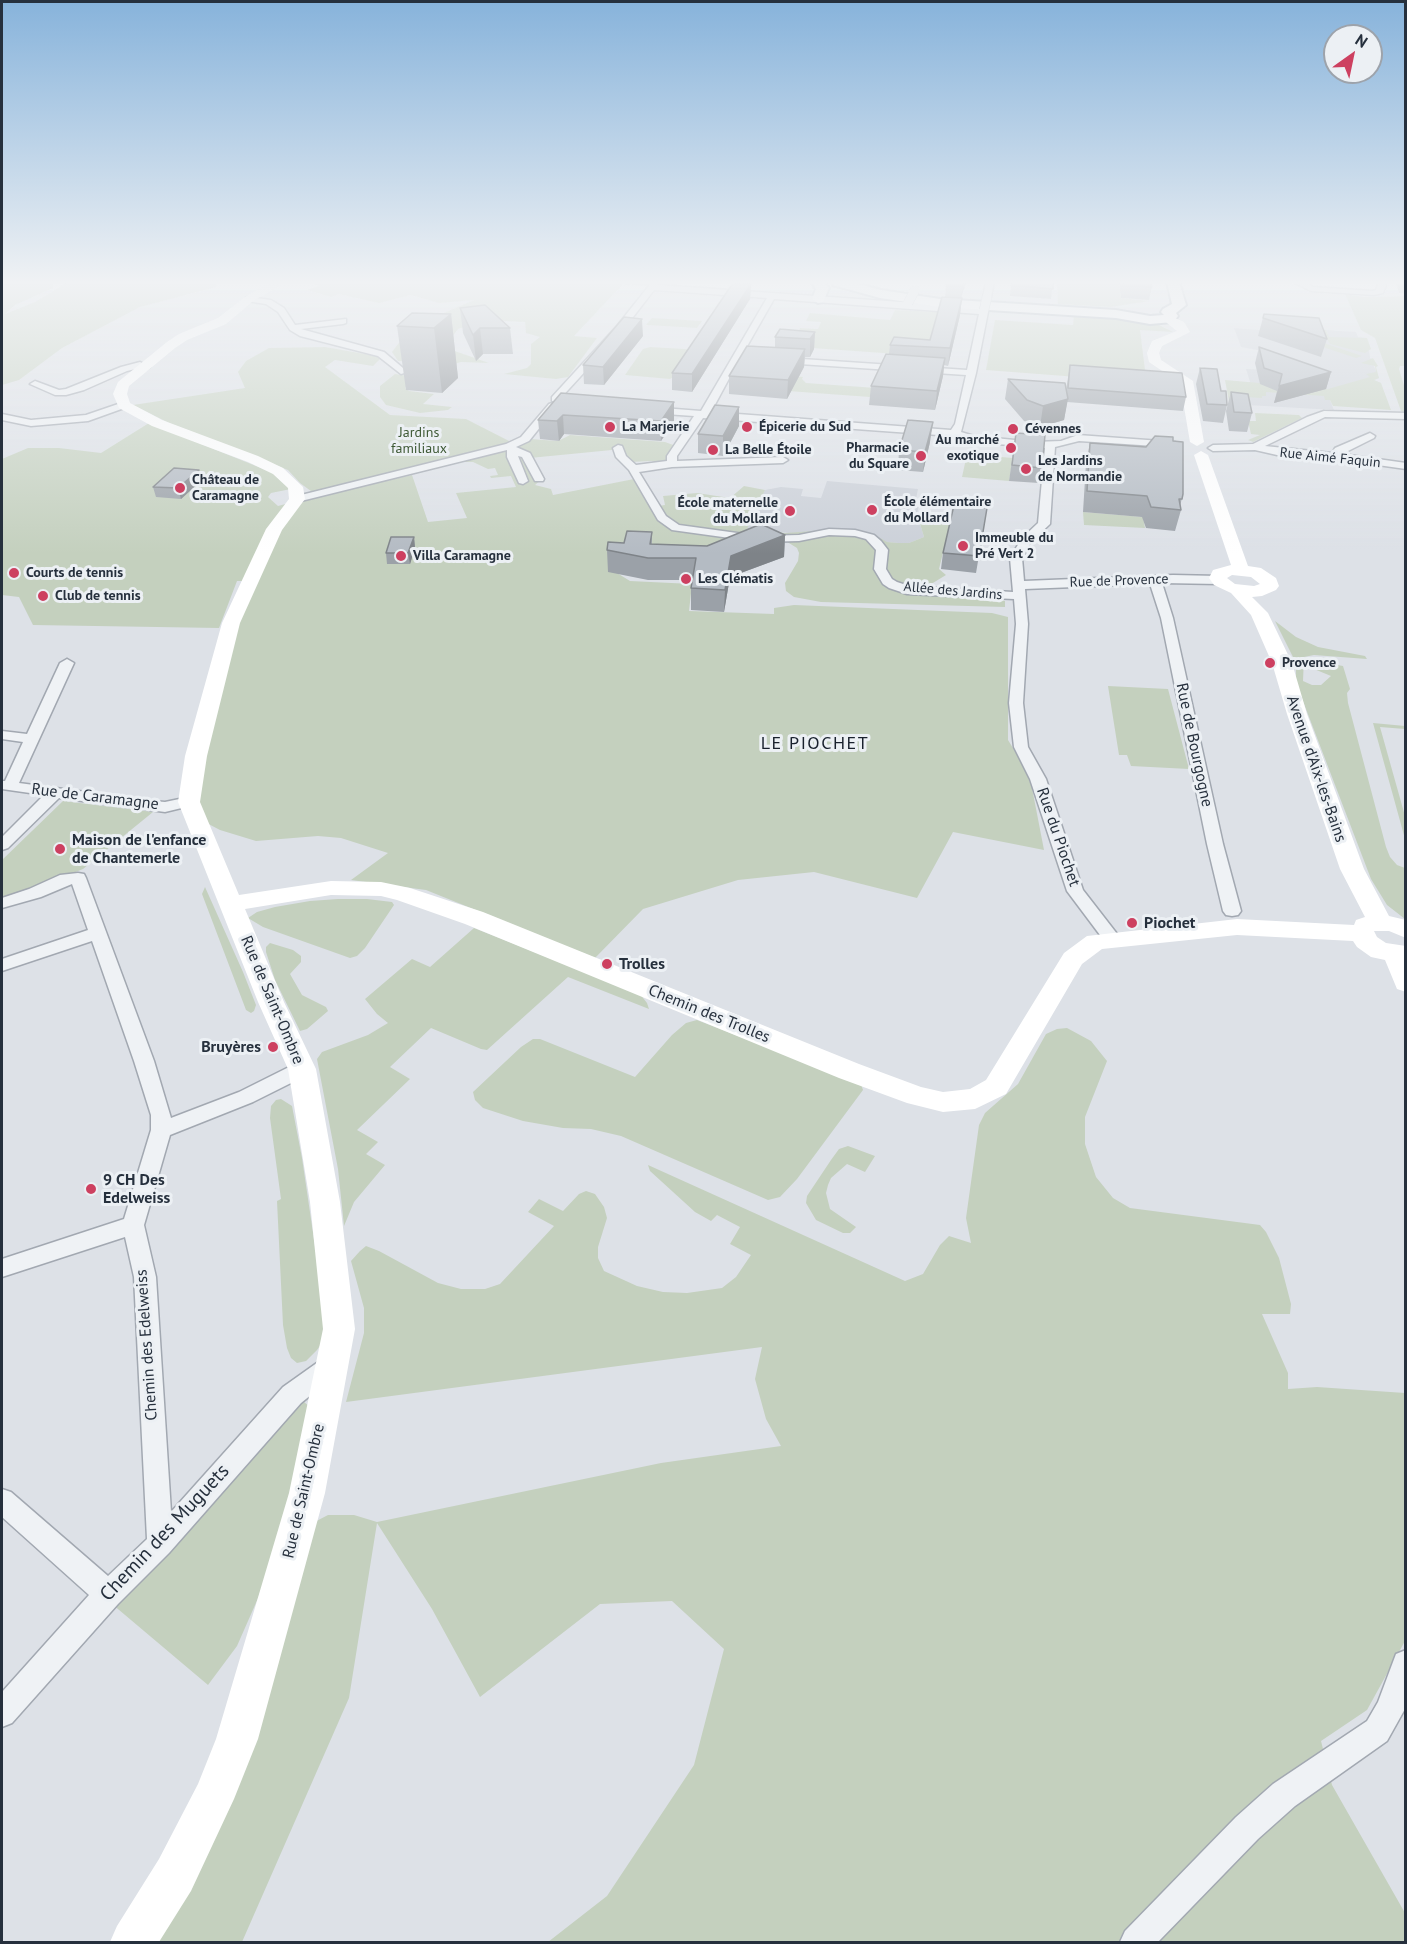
<!DOCTYPE html>
<html>
<head>
<meta charset="utf-8">
<style>
  body { margin:0 }
  #map { position:relative; width:1407px; height:1944px; overflow:hidden; background:#dde1e7; font-family:"PT Sans",sans-serif }
  canvas { display:block }
  .frame { position:absolute; inset:0; border:3px solid #26303d; pointer-events:none }
  .north { position:absolute; left:1323px; top:24px; width:60px; height:60px; box-sizing:border-box; background:#ecf0f4; border:2px solid #9da3ab; border-radius:50%; rotate:33deg; font-size:16px; font-weight:700; line-height:24px; text-align:center; color:#26303d }
  .north::after { content:''; display:block; margin:auto; width:21px; height:27px; background:#cd4060; clip-path:polygon(50% 0,100% 100%,50% 72%,0 100%) }
</style>
</head>
<body>
<div id="map">
<canvas width="1407" height="1944"></canvas>
<div class="frame"></div>
<div class="north">N</div>
</div>
<script>
const context = document.querySelector('canvas').getContext('2d');
context.lineJoin = 'round';
function fillPath(path, color) { context.fillStyle = color; context.fill(path, 'evenodd'); }
const poly = rows => new Path2D(rows.map(r => 'M' + r).join(''));
function strokePath(path, color, width, dash) { context.strokeStyle = color; context.lineWidth = width; context.lineCap = dash ? 'butt' : 'round'; context.setLineDash(dash || []); context.stroke(path); }
function label(font, color, halo, rows, align = 'center') {
  context.font = font + ' "PT Sans",sans-serif'; context.lineWidth = 6; context.setLineDash([]); context.textBaseline = 'middle'; context.strokeStyle = halo; context.fillStyle = color; for (const [text, x, y, turn = 0] of rows) {
    context.save(); context.translate(x, y); context.rotate((+turn || 0) * Math.PI / 180); context.textAlign = isNaN(turn) ? turn : align; if (halo) context.strokeText(text, 0, 0); context.fillText(text, 0, 0); context.restore();
  }
}
fillPath(poly([
  [1234,328,1328,335,1326,330,1356,332,1358,337,1367,338,1370,357,1379,378,1374,380,1381,383,1330,400,1334,410,1246,405,1242,384,1250,382,1246,369,1271,370,1268,352,1241,347],
  [827,481,918,489,916,499,920,500,917,514,924,537,909,543,898,543,746,529,765,490,781,487,803,489,801,496,821,498]
]), '#cbd0d8');
fillPath(poly([
  [2,282,53,282,53,288,15,305,5,314,35,302,68,282,216,282,216,287,140,307,62,348,19,380,2,385],
  [308,282,652,282,647,286,623,284,574,336,597,338,568,377,556,379,504,374,527,368,531,364,531,344,540,337,526,333,525,322,486,320,458,329,449,341,452,350,489,363,461,362,436,369,417,362,398,361,392,352,401,340,439,315,474,300,439,303,411,295,379,303,339,294,331,297,307,290,319,286],
  [1057,282,1119,282,1121,298,1149,301,1111,307,1058,304],
  [1345,294,1363,297,1405,296,1405,366,1400,366,1399,369,1405,389,1405,413,1401,411,1375,338,1361,330],
  [895,310,938,312,926,356,812,348,815,338,797,337,800,328,818,329,821,322,806,321,810,313,890,320],
  [1074,315,1126,318,1157,324,1173,332,1140,330,1146,378,1169,384,986,370,995,320,1073,325],
  [652,318,702,321,697,328,646,325],
  [1282,327,1326,330,1329,337,1367,338,1371,349,1365,353,1330,344,1327,339,1318,341,1362,356,1356,358,1311,343],
  [325,347,382,357,373,366,335,360,325,367,390,415,466,419,511,442,315,494,300,483,288,470,169,423,133,405,245,388,238,372,246,361,269,348],
  [650,347,685,349,689,350,674,377,670,379,625,375,643,349],
  [1373,358,1378,366,1376,367,1379,378,1374,380,1381,383,1391,410,1333,406,1330,400,1325,400,1324,396,1266,392,1266,396,1262,396,1262,398,1245,397,1229,402,1225,380,1328,389,1370,377,1366,374,1376,372,1375,366,1361,363],
  [768,373,803,377,802,379,806,383,876,388,911,400,760,389],
  [395,374,416,377,405,388,409,391,434,394,423,404,452,407,448,410,420,413,386,405,380,397,380,386],
  [1255,413,1299,415,1302,418,1253,442,1248,440,1260,435,1251,434,1248,421,1256,421],
  [149,423,271,472,291,489,271,493,268,497,278,506,293,502,246,581,237,581,219,628,33,625,19,597,2,595,2,459,28,448,59,448,101,453],
  [570,435,665,442,676,446,666,461,657,464,652,461,630,462,622,449,530,458,542,479,535,485,551,489,553,495,634,479,652,506,658,506,665,505,663,496,697,493,730,498,744,486,765,490,747,529,785,533,827,530,861,532,875,535,887,542,898,543,909,543,924,537,918,517,951,520,939,569,946,575,918,592,992,598,1005,601,1005,607,821,602,794,597,786,591,785,583,798,561,799,553,797,548,784,540,719,551,653,551,617,573,630,581,692,584,689,611,774,614,774,608,794,605,992,613,1008,617,1008,740,1024,766,1032,788,1044,850,953,832,917,898,814,872,738,880,643,909,595,958,426,890,351,880,388,853,341,838,318,836,256,841,220,830,197,818,198,774,236,621,276,531,302,500,412,475,428,522,467,518,456,493,516,487,511,476,491,478,490,476,498,475,495,468,488,469,473,462,454,462,530,439,558,441],
  [967,454,1013,458,1009,481,962,477],
  [1083,512,1143,517,1145,528,1084,525],
  [1275,621,1296,637,1318,647,1365,656,1367,659,1314,655,1304,657,1303,681,1312,685,1321,685,1331,676,1314,669,1314,664,1320,662,1343,666,1350,689,1347,693,1348,703,1386,847,1390,857,1397,865,1405,868,1405,919,1387,905,1371,879,1296,683,1296,663],
  [1108,686,1168,689,1189,769,1131,766,1127,755,1119,755],
  [1373,723,1405,726,1405,729,1380,727,1405,816,1405,839],
  [63,801,153,812,83,869,17,896,2,898,2,860],
  [205,887,243,972,256,1005,254,1011,251,1013,246,1010,202,894],
  [338,899,367,899,392,902,394,905,365,948,357,956,350,958,263,927,248,918,257,912,275,907,310,901],
  [474,928,640,994,647,1003,649,1009,568,977,487,1050,481,1049,431,1028,390,1067,410,1079,357,1130,378,1142,366,1154,385,1165,354,1202,344,1226,338,1169,317,1059,322,1052,368,1035,388,1023,377,1014,365,999,412,959,430,967],
  [270,943,293,950,301,956,301,962,290,974,302,995,326,1007,328,1011,307,1029,300,1031,275,980,266,952,266,947],
  [697,1020,861,1084,863,1090,797,1179,780,1197,768,1200,621,1136,591,1129,563,1128,523,1121,483,1108,475,1100,473,1092,521,1047,533,1039,540,1039,635,1077,672,1035,686,1023],
  [1067,1028,1091,1041,1107,1061,1085,1117,1085,1144,1096,1177,1113,1198,1130,1208,1260,1225,1266,1232,1279,1258,1291,1304,1290,1314,1262,1314,1288,1373,1288,1389,1317,1387,1405,1393,1405,1641,1367,1710,1321,1741,1332,1785,1405,1913,1405,1942,548,1942,607,1896,694,1765,724,1649,672,1601,600,1604,480,1697,432,1609,377,1523,349,1698,242,1942,151,1942,194,1870,303,1528,328,1515,354,1515,377,1522,661,1463,781,1446,766,1419,755,1379,762,1347,346,1402,364,1333,364,1308,351,1261,360,1251,366,1246,379,1251,438,1283,461,1289,485,1289,500,1284,554,1226,528,1212,539,1199,563,1211,579,1194,586,1191,595,1194,604,1207,607,1218,598,1247,598,1258,604,1271,637,1286,663,1292,687,1293,722,1288,736,1277,751,1255,730,1244,740,1227,717,1215,711,1221,695,1212,650,1171,648,1165,905,1281,923,1274,940,1245,949,1236,971,1243,966,1218,979,1125,985,1113,1018,1084,1046,1034,1057,1029],
  [281,1099,292,1106,302,1158,326,1321,326,1337,317,1350,306,1361,297,1363,291,1358,287,1348,283,1325,277,1201,281,1199,270,1118,271,1106,276,1100],
  [848,1146,875,1156,865,1172,847,1164,831,1178,828,1185,826,1193,830,1209,856,1227,850,1233,843,1233,816,1220,806,1203,807,1196,831,1160,839,1149],
  [304,1402,309,1406,290,1506,259,1596,237,1646,208,1685,112,1604,295,1405]
]), '#c4d0be');
const street = poly([
  [652,282,660,282,658,285,987,308,988,312,976,373,961,432,974,436,1035,442,1061,441,1078,435,1175,442,1176,444,1171,447,1079,441,1055,447,1050,524,1031,542,1022,558,1024,581,1173,575,1219,576,1225,580,1219,584,1162,583,1173,618,1223,844,1241,911,1238,915,1232,916,1226,915,1223,911,1207,844,1161,618,1150,584,1025,589,1028,624,1023,703,1028,747,1046,779,1083,890,1121,939,1118,943,1112,945,1106,943,1067,891,1030,779,1014,747,1009,703,1016,624,1014,599,907,594,889,588,883,584,874,569,876,550,866,539,855,536,829,535,799,541,759,542,672,530,658,520,629,470,616,457,613,448,618,445,622,446,626,456,636,465,667,461,667,456,694,416,650,413,645,410,650,407,701,411,767,298,654,290,623,330,558,401,552,401,552,397,617,326,652,282],
  [774,299,979,314,967,370,742,355,774,299],
  [739,360,966,375,955,424,951,430,711,412,739,360],
  [703,418,952,436,973,442,1045,448,1038,523,1022,538,1010,558,1013,592,909,586,897,582,892,579,886,569,888,550,881,541,874,535,855,530,829,529,799,535,759,536,679,525,666,516,639,472,672,467,783,463,788,460,783,457,677,461,677,456,703,418],
  [986,282,994,282,991,297,987,299,983,297,986,282],
  [1293,282,1307,282,1312,287,1373,291,1376,290,1379,282,1387,282,1383,293,1374,295,1311,291,1293,282],
  [249,297,271,300,284,308,295,325,346,319,346,323,343,324,301,329,384,352,403,368,422,363,427,366,401,374,378,356,300,336,290,330,278,312,266,304,246,301,246,297,249,297],
  [140,362,150,367,145,370,139,368,127,371,84,390,66,395,55,395,30,384,35,381,59,390,66,389,121,367,140,362],
  [124,402,127,403,127,407,88,421,31,426,2,420,2,414,31,420,86,415,124,402],
  [552,403,557,406,529,441,516,447,530,453,544,479,543,481,535,481,522,457,518,456,528,481,523,484,519,483,507,457,507,450,297,502,291,499,293,497,506,444,521,437,549,404,552,403],
  [1324,411,1406,413,1406,419,1325,417,1265,446,1332,453,1335,448,1370,433,1375,436,1374,438,1342,454,1406,463,1406,469,1335,459,1277,455,1255,450,1213,451,1208,448,1213,445,1253,444,1307,417,1324,411],
  [67,659,74,663,19,783,153,801,165,802,189,797,197,802,194,805,165,812,59,798,8,848,2,850,2,837,44,795,2,789,2,781,5,781,23,742,2,739,2,731,27,734,60,663,67,659],
  [78,873,84,874,86,878,154,1061,171,1118,239,1092,295,1064,302,1062,309,1064,312,1069,309,1074,253,1102,170,1135,144,1225,156,1277,171,1512,283,1387,321,1360,329,1356,337,1360,341,1367,337,1374,301,1403,169,1553,118,1604,12,1723,2,1727,2,1692,89,1595,2,1517,2,1489,11,1492,108,1576,147,1539,134,1277,125,1237,2,1277,2,1259,124,1219,151,1130,151,1115,134,1061,92,941,2,971,2,959,88,930,72,884,41,897,2,908,2,898,29,889,60,875,78,873],
  [1406,1650,1406,1707,1387,1741,1295,1806,1258,1839,1158,1942,1120,1942,1125,1931,1236,1817,1273,1784,1367,1721,1378,1702,1396,1654,1406,1650]
]);
const primary = poly([
  [811,282,824,282,829,288,823,302,818,303,812,299,816,289,811,282],
  [831,282,851,282,881,290,940,299,1116,310,1150,316,1164,315,1161,312,1163,309,1172,304,1167,282,1179,282,1186,305,1176,313,1178,316,1173,322,1150,324,1116,318,940,307,880,298,833,285,831,282]
]);
strokePath(street, '#a2a8b1', 3);
strokePath(primary, '#9ca6b2', 4);
fillPath(street, '#eff2f5');
fillPath(poly([
  [272,282,286,282,253,301,226,324,187,340,175,348,129,386,127,394,130,403,162,420,258,456,283,468,303,487,305,499,282,530,240,623,207,756,200,802,239,895,331,881,381,882,410,888,483,912,859,1064,921,1087,943,1092,970,1089,986,1080,1064,953,1087,936,1237,919,1354,925,1356,920,1365,917,1340,869,1287,714,1272,663,1251,615,1231,593,1214,585,1209,578,1213,570,1231,565,1194,455,1201,451,1208,455,1248,566,1261,568,1276,578,1279,586,1276,590,1262,596,1252,597,1268,613,1292,663,1307,714,1364,869,1389,916,1406,920,1406,938,1389,931,1374,931,1377,937,1386,943,1406,946,1406,992,1397,989,1385,960,1371,957,1357,947,1353,941,1237,935,1102,949,1082,964,1006,1094,975,1109,943,1112,907,1103,839,1078,465,924,397,900,381,896,331,895,245,909,284,1002,316,1069,340,1202,355,1329,325,1493,258,1739,234,1799,191,1891,159,1942,110,1942,117,1926,159,1859,198,1784,216,1739,289,1493,323,1329,310,1202,288,1069,258,1002,178,802,185,756,222,623,266,529,289,499,288,488,273,474,248,462,152,426,119,408,113,394,118,382,167,342,179,334,218,318,245,297,272,282],
  [1232,575,1251,577,1260,584,1254,586,1235,584,1227,578,1232,575],
  [1168,315,1184,322,1190,332,1162,346,1159,353,1161,360,1193,381,1204,442,1197,446,1190,442,1180,383,1149,362,1147,353,1152,341,1177,331,1162,319,1168,315]
]), '#fff');
fillPath(primary, '#fff');
const streetBridge = poly([
  [908,303,915,290],
  [984,310,987,297]
]);
strokePath(streetBridge, '#a2a8b1', 10, []);
strokePath(streetBridge, '#eff2f5', 9);
fillPath(poly([
  [966,282,961,298,960,315,948,366,944,365,943,376,935,410,869,405,871,386,889,354,890,345,930,340,945,297,946,285],
  [1011,282,1053,282,1051,299,1010,296,1011,284],
  [1119,282,1150,282,1152,287,1149,300,1121,298],
  [1396,282,1406,282,1406,294,1399,293],
  [751,284,750,299,692,392,672,390,672,373],
  [460,308,510,328,513,354,483,354,476,361,463,333],
  [451,314,458,378,442,393,406,390,397,326],
  [1264,314,1327,339,1321,357,1258,336],
  [815,332,814,349,810,357,805,357,804,367,787,399,729,394,729,376,775,348,775,337],
  [643,336,604,385,584,384,583,365],
  [1259,347,1331,372,1326,389,1274,403,1277,391,1260,384,1255,363],
  [1070,365,1186,397,1183,411,1067,402,1064,420,1040,427,1024,421,1005,399,1008,379,1066,390],
  [1200,368,1221,391,1227,405,1223,423,1203,421,1196,384],
  [1231,392,1252,413,1247,432,1229,431,1226,411],
  [561,393,674,421,661,441,564,434,559,441,540,439,538,420],
  [739,407,739,426,723,456,698,453,698,434],
  [1016,433,1042,468,1039,483,1009,481],
  [930,442,923,472,898,470,899,450],
  [1090,443,1146,447,1183,494,1180,506,1181,510,1175,531,1146,528,1142,517,1083,512,1086,463],
  [199,470,202,480,181,499,156,497,153,487],
  [987,508,976,573,941,569,943,553],
  [652,532,652,544,707,546,785,535,784,557,730,577,724,612,691,610,691,588,693,580,648,580,608,572,607,550],
  [414,537,415,548,410,564,387,564,386,553]
]), '#9ba1a8');
fillPath(poly([
  [964,282,966,282,961,298,963,286],
  [751,284,750,299,692,392,692,374],
  [962,298,960,315,948,366,950,348],
  [451,314,458,378,442,393,434,328],
  [642,319,643,336,604,385,603,367],
  [480,328,483,354,476,361,473,335],
  [815,332,814,349,810,357,810,339],
  [805,349,804,367,787,399,788,380],
  [945,358,943,376,935,410,937,391],
  [1331,372,1326,389,1274,403,1279,386],
  [1068,399,1064,420,1040,427,1043,406],
  [674,402,674,421,661,441,661,421],
  [739,407,739,426,723,456,723,436],
  [563,415,564,434,559,441,557,421],
  [933,422,930,442,923,472,925,452],
  [199,470,202,480,181,499,178,488],
  [785,535,784,557,730,577,724,612,725,590,731,556],
  [414,537,415,548,410,564,408,553]
]), '#7e8388');
const building = poly([
  [947,282,964,282,963,286,946,285,947,282],
  [1012,282,1053,282,1053,289,1011,285,1012,282],
  [1123,282,1150,282,1152,287,1123,285,1123,282],
  [733,283,751,284,692,374,672,373,733,283],
  [942,297,962,298,950,348,890,345,894,337,930,340,942,297],
  [485,305,510,328,480,328,473,335,460,308,485,305],
  [412,313,451,314,434,328,397,326,412,313],
  [1264,314,1319,318,1327,339,1263,318,1264,314],
  [624,317,642,319,603,367,583,365,624,317],
  [780,329,815,332,810,339,775,337,780,329],
  [747,346,805,349,788,380,729,376,747,346],
  [1259,347,1331,372,1279,386,1282,374,1264,368,1259,347],
  [886,354,945,358,937,391,871,386,886,354],
  [1070,365,1182,373,1186,397,1068,388,1070,365],
  [1200,368,1217,369,1221,391,1226,391,1227,405,1207,404,1200,368],
  [1008,379,1065,383,1068,399,1043,406,1027,400,1008,379],
  [1231,392,1248,394,1252,413,1234,412,1231,392],
  [561,393,674,402,661,421,563,415,557,421,538,420,561,393],
  [715,405,739,407,723,436,698,434,715,405],
  [908,420,933,422,925,452,899,450,908,420],
  [1016,433,1045,435,1042,468,1012,465,1016,433],
  [1155,436,1173,437,1173,441,1183,442,1183,494,1182,499,1179,499,1181,510,1151,507,1147,496,1087,491,1090,443,1146,447,1155,436],
  [174,468,199,470,178,488,153,487,174,468],
  [954,505,987,508,979,556,943,553,954,505],
  [761,524,785,535,731,556,725,590,691,588,696,558,648,558,607,550,608,542,624,543,627,531,652,532,650,544,707,546,761,524],
  [391,537,414,537,408,553,386,553,391,537]
]);
fillPath(building, '#b4bbc3');
strokePath(building, '#7e8388', 1.5);
const sky = context.createLinearGradient(0, 0, 0, 554);
sky.addColorStop(0, '#87b3db');
sky.addColorStop(0.51, '#f0f2f4');
sky.addColorStop(1, '#f0f2f400');
context.fillStyle = sky;
context.fillRect(0, 0, 1407, 554);
for (const [x, y, r, color] of [
  [610,427,6,"#cd4060"],
  [747,427,6,"#cd4060"],
  [1013,429,6,"#cd4060"],
  [1011,448,6,"#cd4060"],
  [713,450,6,"#cd4060"],
  [921,456,6,"#cd4060"],
  [1026,469,6,"#cd4060"],
  [180,488,6,"#cd4060"],
  [872,510,6,"#cd4060"],
  [790,511,6,"#cd4060"],
  [963,546,6,"#cd4060"],
  [401,556,6,"#cd4060"],
  [14,573,6,"#cd4060"],
  [686,579,6,"#cd4060"],
  [43,596,6,"#cd4060"],
  [1270,663,6,"#cd4060"],
  [60,849,6,"#cd4060"],
  [1132,923,6,"#cd4060"],
  [607,964,6,"#cd4060"],
  [273,1047,6,"#cd4060"],
  [91,1189,6,"#cd4060"]
]) { const dot = new Path2D(); dot.arc(x, y, r, 0, 2 * Math.PI); context.fillStyle = color; context.fill(dot); strokePath(dot, '#ecf0f4', 2); }
label('bold 14px', '#26303d', '#ecf0f4', [
  ["La Marjerie",622,427],
  ["Épicerie du Sud",759,427],
  ["Cévennes",1025,429],
  ["Au marché",999,440,"right"],
  ["exotique",999,456,"right"],
  ["Pharmacie",909,448,"right"],
  ["du Square",909,464,"right"],
  ["La Belle Étoile",725,450],
  ["Les Jardins",1038,461],
  ["de Normandie",1038,477],
  ["Château de",192,480],
  ["Caramagne",192,496],
  ["École élémentaire",884,502],
  ["du Mollard",884,518],
  ["École maternelle",778,503,"right"],
  ["du Mollard",778,519,"right"],
  ["Immeuble du",975,538],
  ["Pré Vert 2",975,554],
  ["Villa Caramagne",413,556],
  ["Courts de tennis",26,573],
  ["Les Clématis",698,579],
  ["Club de tennis",55,596],
  ["Provence",1282,663]
], 'left');
label('14px', '#3d5834', '#ecf0f4', [
  ["Jardins",419,433],
  ["familiaux",419,449]
]);
label('14px', '#26303d', '#ecf0f4', [
  ["Rue Aimé Faquin",1330,458,6],
  ["Rue de Provence",1119,581,-2],
  ["Allée des Jardins",953,591,5]
]);
label('16px', '#26303d', '#ecf0f4', [
  ["Rue de Bourgogne",1194,745,78],
  ["Avenue d'Aix-les-Bains",1316,769,71],
  ["Rue de Caramagne",95,797,7],
  ["Rue du Piochet",1058,837,71],
  ["Rue de Saint-Ombre",272,1000,67],
  ["Chemin des Trolles",709,1014,22],
  ["Chemin des Edelweiss",147,1345,-94],
  ["Rue de Saint-Ombre",304,1491,-77]
]);
label('bold 16px', '#26303d', '#ecf0f4', [
  ["Maison de l'enfance",72,840],
  ["de Chantemerle",72,858],
  ["Piochet",1144,923],
  ["Trolles",619,964],
  ["Bruyères",261,1047,"right"],
  ["9 CH Des",103,1180],
  ["Edelweiss",103,1198]
], 'left');
context.letterSpacing = '1.5px';
label('18px', '#19212d', '#ecf0f4', [
  ["LE PIOCHET",815,744]
]);
context.letterSpacing = '0px';
label('20px', '#26303d', '#ecf0f4', [
  ["Chemin des Muguets",165,1533,-47]
]);
</script>
</body>
</html>
